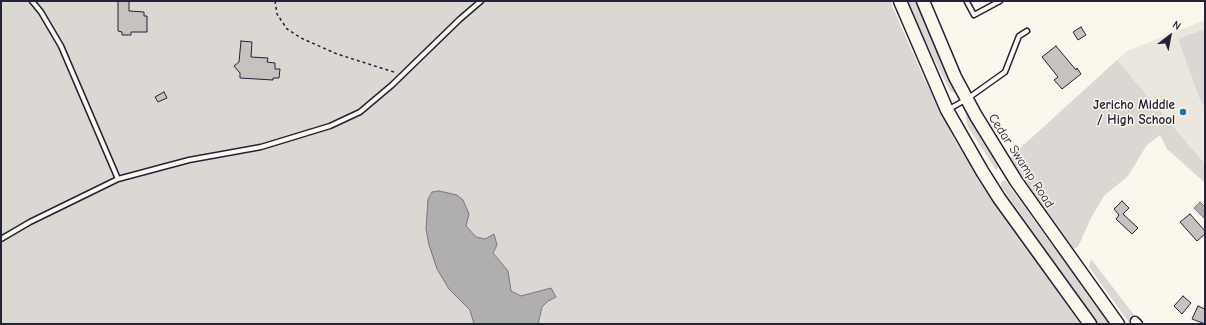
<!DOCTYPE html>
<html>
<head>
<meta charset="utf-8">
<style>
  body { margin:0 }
  #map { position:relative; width:1206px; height:325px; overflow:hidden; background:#fbf7ec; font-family:"Comic Neue",sans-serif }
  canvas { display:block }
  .frame { position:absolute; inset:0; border:2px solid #22223b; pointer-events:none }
  .north { position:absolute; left:1150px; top:16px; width:40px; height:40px; -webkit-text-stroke:3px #fbf7ec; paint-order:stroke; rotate:32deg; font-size:11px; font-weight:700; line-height:16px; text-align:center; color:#22223b }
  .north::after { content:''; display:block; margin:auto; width:14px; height:18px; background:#22223b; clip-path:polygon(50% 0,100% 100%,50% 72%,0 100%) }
</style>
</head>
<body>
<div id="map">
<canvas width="1206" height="325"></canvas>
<div class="frame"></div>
<div class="north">N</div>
</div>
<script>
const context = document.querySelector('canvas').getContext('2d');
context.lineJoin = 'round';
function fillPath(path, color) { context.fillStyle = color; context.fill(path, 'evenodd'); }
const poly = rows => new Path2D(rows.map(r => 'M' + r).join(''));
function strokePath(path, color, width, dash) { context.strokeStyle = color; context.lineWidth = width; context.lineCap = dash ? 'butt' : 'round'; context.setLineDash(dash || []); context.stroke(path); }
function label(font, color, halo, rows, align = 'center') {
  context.font = font + ' "Comic Neue",sans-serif'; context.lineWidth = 3; context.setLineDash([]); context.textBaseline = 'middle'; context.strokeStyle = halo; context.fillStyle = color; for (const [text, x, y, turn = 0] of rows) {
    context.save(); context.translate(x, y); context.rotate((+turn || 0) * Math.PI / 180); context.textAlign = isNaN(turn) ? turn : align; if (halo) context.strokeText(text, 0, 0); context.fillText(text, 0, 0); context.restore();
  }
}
fillPath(poly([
  [1205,20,1205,164,1117,60,1127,51]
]), '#ebe7df');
fillPath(poly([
  [1,1,890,1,923,76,956,143,991,195,1080,324,1,324],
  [905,1,917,1,956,88,954,93,950,91],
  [1205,29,1205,104,1202,105,1178,39],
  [1117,60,1205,164,1205,183,1167,149,1160,135,1147,145,1128,176,1104,196,1091,218,1078,247,1073,249,1067,246,1006,161],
  [969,112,1000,166,996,170,968,127,966,118,966,113],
  [1005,180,1049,241,1070,264,1111,324,1097,324,1001,186,1001,182],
  [1091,259,1138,320,1133,324,1130,324,1089,267]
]), '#dbd8d3');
const water = poly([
  [439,191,457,195,463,200,469,214,466,226,476,237,485,239,494,234,497,245,493,253,508,271,511,291,521,296,551,288,556,297,548,301,542,307,538,324,474,324,470,310,449,289,437,269,429,245,426,229,428,199,432,192,439,191],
  [1200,202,1205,207,1205,219,1194,208,1200,202]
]);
fillPath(water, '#b1aeb0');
strokePath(water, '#787681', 1);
const building = poly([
  [118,1,129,1,129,11,144,12,144,16,147,16,147,32,131,32,131,35,122,35,122,32,118,31,118,1],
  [1081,27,1086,35,1078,40,1073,32,1081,27],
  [241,41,252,42,251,57,268,58,267,62,275,63,275,69,280,69,279,78,273,78,273,80,240,78,240,73,234,66,239,62,241,41],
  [1056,46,1076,70,1077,68,1081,74,1062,89,1054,80,1058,77,1042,57,1056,46],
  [164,92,167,98,158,102,155,97,164,92],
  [1122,201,1129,208,1123,214,1138,228,1132,234,1116,219,1119,215,1114,209,1122,201],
  [1190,214,1205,231,1205,234,1197,241,1180,222,1190,214],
  [1183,296,1191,303,1182,314,1174,306,1183,296],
  [1198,306,1205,309,1205,324,1192,319,1198,306]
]);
fillPath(building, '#c6c2c0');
strokePath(building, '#22223b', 1);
const lane = poly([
  [32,1,41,12,61,46,118,179],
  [967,2,974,15,1000,1],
  [949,109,967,99,1005,72,1019,36,1027,31],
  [1,239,30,222,118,179,189,160,261,147,330,126,360,112,392,85,460,19,481,1]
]);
const street = poly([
  [1135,321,1138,324]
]);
const primary = poly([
  [900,1,947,110,982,171,999,198,1090,324],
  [923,1,955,77,976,116,1016,181,1118,324]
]);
strokePath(lane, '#22223b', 7);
strokePath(street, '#22223b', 11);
strokePath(primary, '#22223b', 15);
strokePath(poly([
  [275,1,277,14,287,29,301,38,337,54,397,73]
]), '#22223b', 1.5, [3, 3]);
strokePath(lane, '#fbf7ec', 4);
strokePath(street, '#fbf7ec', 8);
strokePath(primary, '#fbf7ec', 12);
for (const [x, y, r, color] of [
  [1183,112,4,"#1f6fb2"]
]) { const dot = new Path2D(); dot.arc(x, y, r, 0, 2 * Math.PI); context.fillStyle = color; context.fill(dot); strokePath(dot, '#fbf7ec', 1.5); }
label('bold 13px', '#22223b', '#fbf7ec', [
  ["Jericho Middle",1175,105],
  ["/ High School",1175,120]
], 'right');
label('13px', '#22223b', '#fbf7ec', [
  ["Cedar Swamp Road",1021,161,57]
]);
</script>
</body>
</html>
